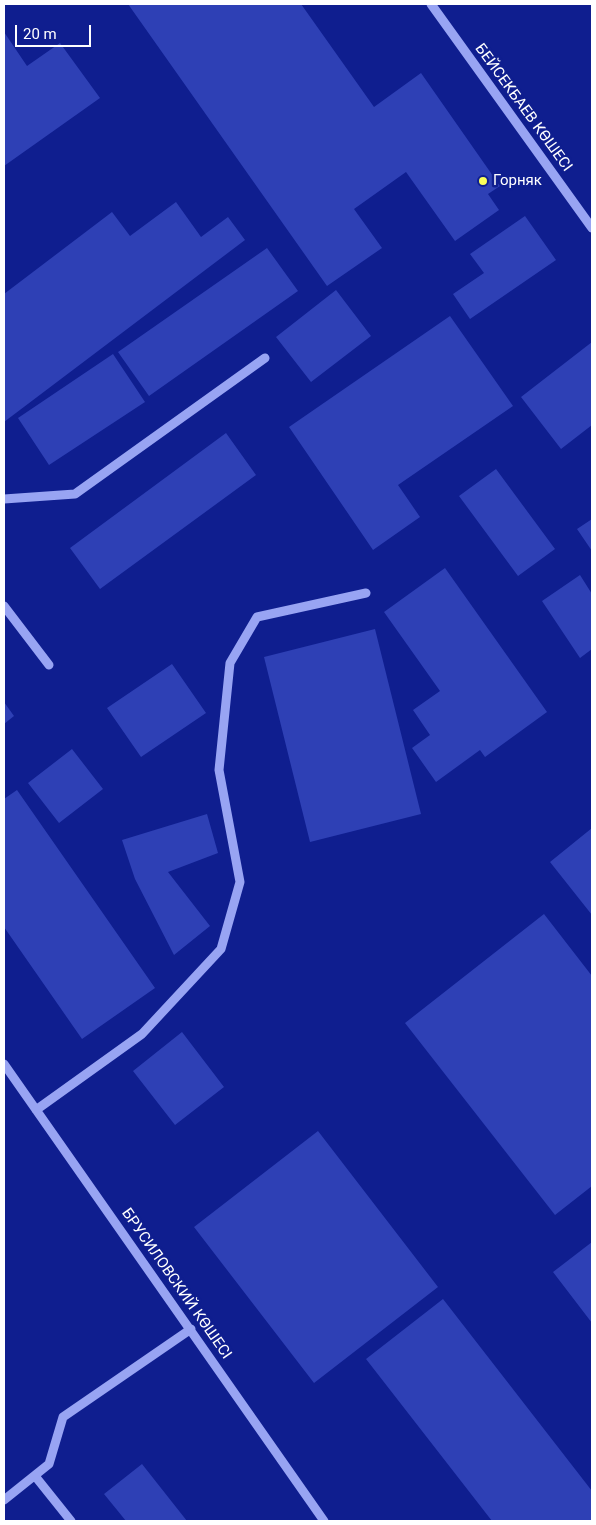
<!DOCTYPE html>
<html>
<head>
<meta charset="utf-8">
<style>
  body { margin:0 }
  #map { position:relative; width:596px; height:1525px; overflow:hidden; background:#0f1e8f; font-family:Roboto,sans-serif }
  canvas { display:block }
  .frame { position:absolute; inset:0; border:5px solid #fff; pointer-events:none }
  .scale { position:absolute; left:15px; top:25px; width:76px; height:22px; box-sizing:border-box; border:2px solid #fff; border-top:0; padding-left:6px; font-size:15px; line-height:18px; white-space:nowrap; color:#fff; -webkit-text-stroke:4px #0f1e8f; paint-order:stroke }
</style>
</head>
<body>
<div id="map">
<canvas width="596" height="1525"></canvas>
<div class="frame"></div>
<div class="scale">20 m</div>
</div>
<script>
const context = document.querySelector('canvas').getContext('2d');
context.lineJoin = 'round';
function fillPath(path, color) { context.fillStyle = color; context.fill(path, 'evenodd'); }
const poly = rows => new Path2D(rows.map(r => 'M' + r).join(''));
function strokePath(path, color, width, dash) { context.strokeStyle = color; context.lineWidth = width; context.lineCap = dash ? 'butt' : 'round'; context.setLineDash(dash || []); context.stroke(path); }
function label(font, color, halo, rows, align = 'center') {
  context.font = font + ' Roboto,sans-serif'; context.lineWidth = 5; context.setLineDash([]); context.textBaseline = 'middle'; context.strokeStyle = halo; context.fillStyle = color; for (const [text, x, y, turn = 0] of rows) {
    context.save(); context.translate(x, y); context.rotate((+turn || 0) * Math.PI / 180); context.textAlign = isNaN(turn) ? turn : align; if (halo) context.strokeText(text, 0, 0); context.fillText(text, 0, 0); context.restore();
  }
}
fillPath(poly([
  [128,4,301,4,374,107,421,73,500,186,488,194,499,210,455,241,406,172,354,209,382,248,327,286],
  [4,32,27,66,60,43,100,98,4,166],
  [176,202,201,237,228,217,245,240,4,422,4,294,112,212,130,236],
  [525,216,556,260,470,319,453,294,484,273,470,254],
  [267,248,298,291,149,396,118,352],
  [336,290,371,336,311,382,276,337],
  [450,316,513,406,398,485,420,517,373,550,289,427],
  [592,342,592,425,561,449,521,397],
  [113,354,145,402,49,465,18,418],
  [226,433,256,475,100,589,70,548],
  [496,469,555,549,518,576,459,496],
  [592,519,592,551,577,529],
  [445,568,547,712,485,757,480,750,436,782,412,748,430,735,413,710,440,691,384,612],
  [580,575,592,594,592,649,580,658,542,601],
  [375,629,421,814,310,842,264,657],
  [172,664,206,713,141,757,107,708],
  [4,702,14,716,4,724],
  [72,749,103,789,59,823,28,783],
  [17,790,155,988,82,1039,4,927,4,799],
  [207,814,218,853,168,872,210,926,174,955,135,879,122,840],
  [592,828,592,915,550,862],
  [544,914,592,976,592,1186,555,1215,405,1023],
  [182,1032,224,1087,175,1125,133,1071],
  [318,1131,438,1287,314,1383,194,1227],
  [592,1242,592,1323,553,1272],
  [443,1299,592,1491,592,1521,492,1521,366,1359],
  [142,1464,187,1521,126,1521,104,1494]
]), '#2e40b5');
strokePath(poly([
  [431,4,592,228],
  [4,499,75,494,265,358],
  [4,606,49,665],
  [4,1064,324,1521],
  [36,1110,142,1034,221,949,240,882,219,770,230,663,257,617,366,593],
  [35,1476,71,1521],
  [4,1500,49,1464,63,1417,191,1329]
]), '#98a4f3', 9);
for (const [x, y, r, color] of [
  [483,181,5,"#faff5a"]
]) { const dot = new Path2D(); dot.arc(x, y, r, 0, 2 * Math.PI); context.fillStyle = color; context.fill(dot); strokePath(dot, '#0f1e8f', 2); }
label('15px', '#fff', '#0f1e8f', [
  ["БЕЙСЕКБАЕВ КӨШЕСІ",523,108,54],
  ["БРУСИЛОВСКИЙ КӨШЕСІ",176,1284,55]
]);
label('15px', '#fff', '#0f1e8f', [
  ["Горняк",493,181]
], 'left');
</script>
</body>
</html>
